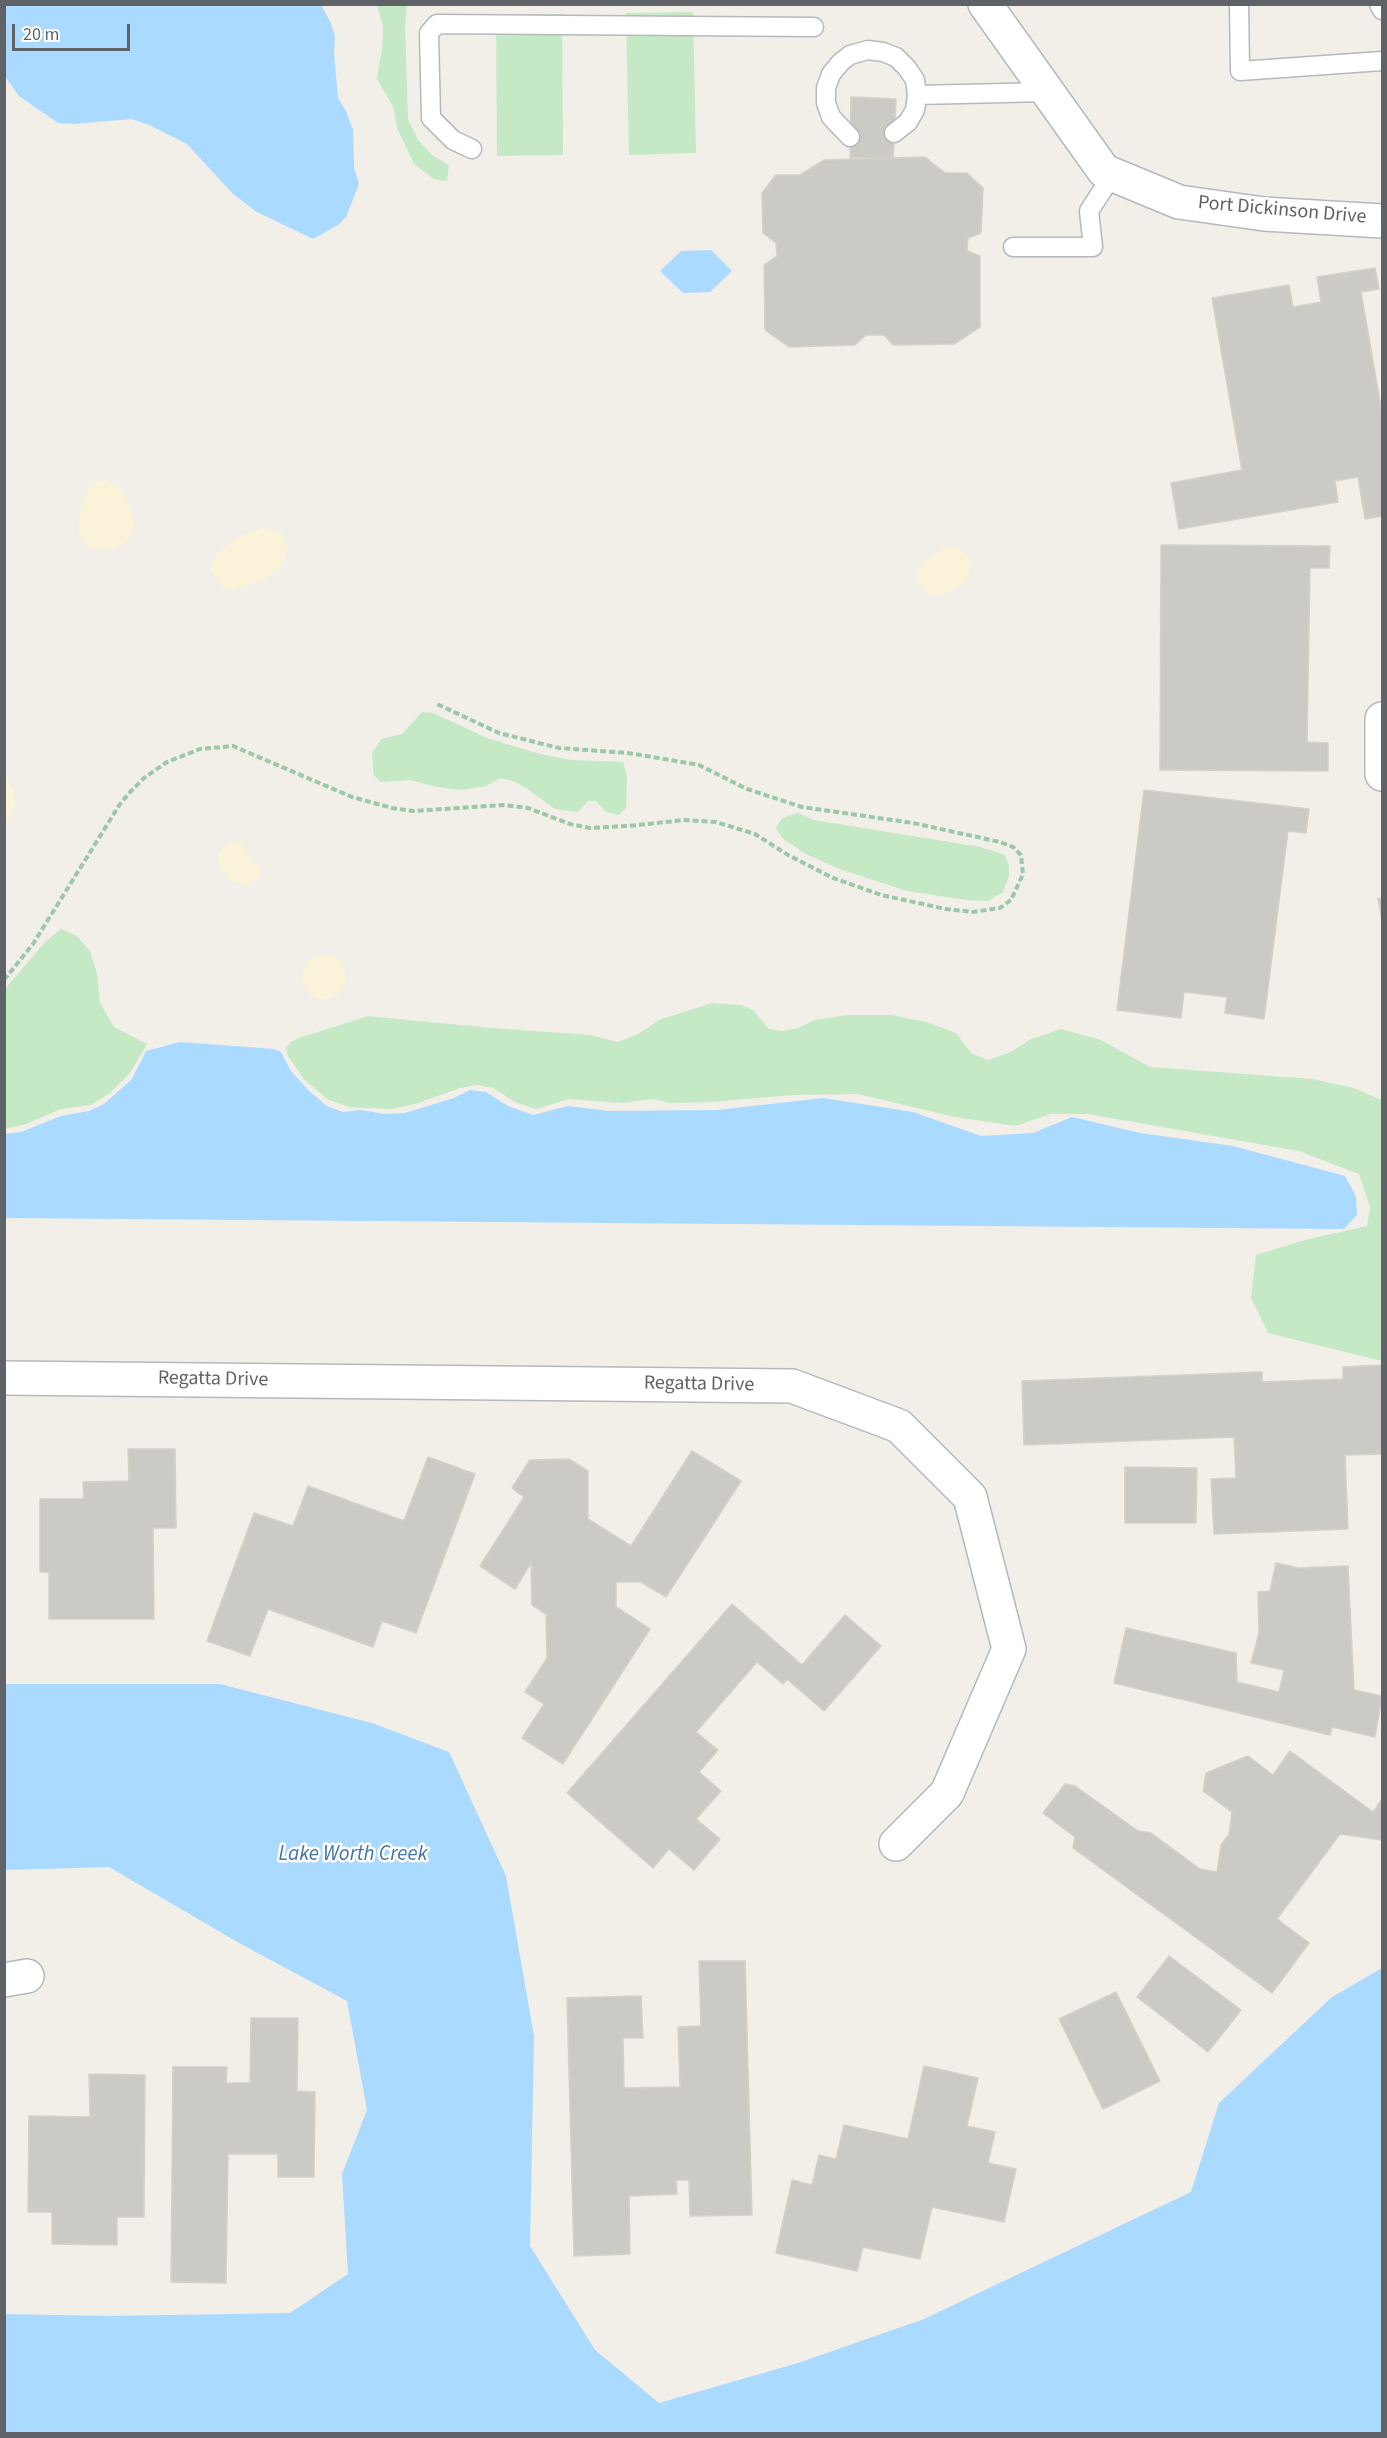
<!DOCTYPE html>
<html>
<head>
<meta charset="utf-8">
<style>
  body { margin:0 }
  #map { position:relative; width:1387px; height:2438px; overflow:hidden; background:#f1efe8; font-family:"Source Sans 3",sans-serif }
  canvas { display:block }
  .frame { position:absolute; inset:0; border:6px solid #5f6368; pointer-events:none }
  .scale { position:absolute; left:12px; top:24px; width:118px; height:27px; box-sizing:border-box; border:3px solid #5f6368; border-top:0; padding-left:8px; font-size:18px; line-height:21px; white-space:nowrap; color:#5f6368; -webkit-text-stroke:4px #fff; paint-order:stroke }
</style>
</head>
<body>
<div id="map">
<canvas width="1387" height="2438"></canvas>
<div class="frame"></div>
<div class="scale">20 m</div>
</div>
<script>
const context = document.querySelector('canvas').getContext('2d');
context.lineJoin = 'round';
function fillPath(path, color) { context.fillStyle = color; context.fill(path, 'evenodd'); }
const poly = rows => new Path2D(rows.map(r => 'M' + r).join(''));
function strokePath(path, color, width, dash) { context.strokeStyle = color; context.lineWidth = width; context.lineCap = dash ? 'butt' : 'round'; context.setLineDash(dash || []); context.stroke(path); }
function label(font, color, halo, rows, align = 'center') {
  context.font = font + ' "Source Sans 3",sans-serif'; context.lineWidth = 5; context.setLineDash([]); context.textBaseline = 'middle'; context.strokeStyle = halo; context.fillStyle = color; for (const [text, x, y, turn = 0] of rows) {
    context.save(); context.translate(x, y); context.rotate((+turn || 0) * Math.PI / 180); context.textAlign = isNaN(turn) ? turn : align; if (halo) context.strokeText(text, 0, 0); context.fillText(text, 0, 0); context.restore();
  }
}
fillPath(poly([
  [377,5,407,5,405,28,408,119,418,140,432,155,449,165,447,181,434,179,414,164,397,128,393,106,377,79,382,49,383,27],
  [693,12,696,153,629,155,626,13],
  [562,14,563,155,497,156,496,15],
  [422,712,433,713,487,738,540,754,571,760,623,762,627,777,626,808,619,815,606,812,596,801,588,801,578,812,555,809,526,788,513,781,500,778,486,786,461,790,437,787,410,780,380,782,374,775,372,754,381,739,402,734],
  [798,813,814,820,980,847,1005,855,1009,865,1009,876,1003,892,988,901,966,900,907,891,837,868,804,853,782,838,776,828,782,818],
  [61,929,77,936,90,951,97,974,100,1003,114,1027,147,1044,130,1073,110,1093,91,1105,61,1109,26,1124,5,1129,5,989,45,942],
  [712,1003,741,1005,753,1010,769,1029,782,1031,798,1028,815,1020,848,1015,892,1015,926,1022,956,1033,971,1053,988,1060,1011,1052,1029,1040,1061,1029,1101,1040,1150,1067,1312,1079,1354,1088,1382,1100,1382,1361,1268,1333,1251,1298,1256,1255,1305,1240,1367,1226,1370,1207,1359,1174,1299,1151,1088,1114,1050,1114,1016,1126,955,1117,858,1094,793,1095,710,1102,671,1103,652,1099,622,1103,569,1099,536,1109,515,1102,493,1088,478,1085,460,1088,415,1104,392,1109,349,1107,327,1099,304,1079,288,1056,286,1048,291,1042,299,1038,368,1016,491,1028,591,1035,618,1042,638,1034,659,1020]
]), '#c5e8c5');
fillPath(poly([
  [107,480,122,490,130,507,133,524,133,532,127,542,108,550,89,547,80,537,78,530,81,504,87,492,95,483],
  [263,528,277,530,285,537,288,545,285,561,272,574,264,579,232,590,222,587,211,570,212,561,216,555,240,536],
  [946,548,958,548,968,555,971,563,968,577,958,587,945,594,928,594,918,583,917,571,922,563],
  [5,772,13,791,15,804,11,815,5,824],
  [230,842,241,844,260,868,259,876,250,884,244,885,233,881,227,876,219,864,219,853],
  '302 977a22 22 0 1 1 44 0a22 22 0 1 1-44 0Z'
]), '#fbf3d9');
fillPath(poly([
  [4,5,321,5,331,23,335,37,334,53,338,98,346,111,353,130,354,168,359,184,346,217,338,225,313,239,257,212,233,194,187,144,147,124,131,119,74,124,58,123,19,96,5,76],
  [711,250,732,271,710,292,683,293,660,271,681,251],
  [180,1042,274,1049,281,1052,291,1071,309,1091,327,1106,343,1112,361,1110,384,1114,405,1113,454,1098,470,1090,486,1092,508,1106,533,1115,568,1106,609,1111,717,1110,823,1098,913,1112,981,1136,1033,1133,1072,1117,1140,1133,1233,1146,1345,1176,1356,1196,1357,1215,1344,1229,5,1218,5,1134,21,1132,61,1116,89,1111,104,1104,132,1079,146,1051],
  [5,1684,220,1684,372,1723,449,1752,506,1876,534,2036,530,2246,595,2350,659,2403,798,2363,924,2319,1191,2192,1219,2103,1332,1997,1382,1968,1382,2433,5,2433,5,2314,109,2316,290,2313,348,2274,342,2174,367,2110,347,2001,241,1944,109,1867,5,1870]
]), '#aadaff');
const building = poly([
  [851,97,896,99,893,158,850,158,851,97],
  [925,157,945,173,967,173,983,188,981,233,968,238,967,251,980,256,980,327,954,344,893,345,884,335,866,335,855,345,789,347,765,330,764,265,777,256,776,243,763,233,762,193,776,175,800,175,824,160,925,157],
  [1375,268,1379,289,1361,292,1382,413,1382,516,1365,519,1358,477,1335,481,1338,502,1179,529,1171,483,1242,470,1212,298,1289,285,1293,307,1321,302,1317,277,1375,268],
  [1161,545,1330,546,1329,568,1310,568,1307,742,1328,743,1328,771,1160,770,1161,545],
  [1144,790,1309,809,1306,833,1288,831,1264,1019,1225,1013,1227,997,1184,992,1181,1018,1117,1010,1144,790],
  [1382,898,1382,920,1378,899,1382,898],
  [1382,1365,1382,1454,1345,1455,1348,1529,1214,1534,1211,1479,1236,1478,1234,1437,1024,1445,1022,1381,1262,1372,1262,1382,1343,1379,1343,1367,1382,1365],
  [128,1449,175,1449,176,1528,153,1528,154,1619,49,1619,49,1572,40,1572,40,1499,84,1499,83,1482,129,1481,128,1449],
  [692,1451,741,1481,666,1597,641,1582,616,1582,616,1607,650,1629,563,1764,522,1738,544,1704,525,1692,547,1658,546,1614,532,1605,531,1563,515,1589,480,1566,524,1497,512,1488,530,1460,569,1459,588,1471,588,1519,631,1546,692,1451],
  [428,1457,475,1474,416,1633,382,1621,373,1647,268,1609,250,1656,207,1641,254,1513,293,1526,308,1486,404,1521,428,1457],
  [1125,1467,1197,1468,1196,1523,1125,1523,1125,1467],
  [1276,1563,1298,1568,1348,1566,1354,1690,1382,1696,1375,1737,1332,1727,1330,1735,1114,1683,1126,1628,1236,1653,1237,1682,1279,1692,1284,1670,1251,1663,1259,1633,1258,1592,1270,1591,1276,1563],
  [732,1604,802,1665,845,1615,881,1646,824,1711,787,1679,783,1684,757,1662,696,1732,718,1750,699,1772,721,1791,696,1819,720,1839,694,1870,669,1849,653,1868,567,1793,732,1604],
  [1290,1751,1373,1812,1382,1799,1382,1840,1340,1834,1277,1919,1309,1943,1272,1993,1073,1848,1075,1837,1043,1813,1065,1784,1075,1786,1138,1831,1151,1833,1200,1869,1217,1872,1221,1845,1229,1834,1232,1812,1203,1791,1206,1773,1248,1756,1273,1775,1290,1751],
  [1169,1956,1241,2010,1208,2052,1137,1997,1169,1956],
  [699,1961,745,1961,752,2215,690,2216,689,2180,676,2180,677,2194,629,2196,630,2254,574,2256,567,1998,641,1996,643,2038,623,2038,624,2088,680,2087,678,2027,701,2026,699,1961],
  [1116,1992,1160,2081,1103,2109,1059,2019,1116,1992],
  [251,2018,298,2018,297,2091,315,2092,314,2177,278,2177,278,2154,228,2154,226,2283,171,2282,173,2067,227,2067,226,2083,250,2083,251,2018],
  [924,2066,978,2078,967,2126,995,2132,988,2163,1016,2169,1004,2222,932,2207,920,2259,863,2247,857,2271,776,2253,792,2180,812,2185,819,2155,836,2159,844,2125,908,2139,924,2066],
  [89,2074,145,2075,144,2217,117,2217,117,2245,52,2244,52,2212,28,2212,29,2116,90,2117,89,2074]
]);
fillPath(building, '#cccac5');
strokePath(building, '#d6d1c6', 1.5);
const lane = poly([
  [1239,4,1240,71,1382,61],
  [1379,4,1382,10],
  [917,95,1047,92],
  [850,137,831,117,826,103,826,88,831,74,841,62,850,55,868,50,883,52,896,57,907,68,915,80,917,95,915,110,908,122,894,133],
  [472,149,453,140,431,118,429,33,437,24,814,27],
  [1013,247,1093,247,1089,211,1113,174]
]);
const street = poly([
  [985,4,1104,171,1179,202,1264,214,1382,221],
  [1382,719,1382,774],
  [4,1378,792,1386,899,1426,970,1497,1009,1649,947,1793,896,1844],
  [4,1980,27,1976]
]);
strokePath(lane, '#b5b8bc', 21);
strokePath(street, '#b5b8bc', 36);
strokePath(poly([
  [4,980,33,944,120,804,131,791,144,778,167,762,200,749,233,746,352,797,392,808,413,811,503,805,528,808,570,824,590,828,628,826,685,820,716,822,755,834,788,855,833,878,881,895,946,909,973,912,1000,908,1011,900,1023,874,1021,855,1013,847,1000,842,913,823,802,807,747,789,699,765,628,753,559,748,499,733,437,704]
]), '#9cc7a9', 4, [6, 3]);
strokePath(lane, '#fff', 18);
strokePath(street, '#fff', 33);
label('20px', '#5f6368', '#fff', [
  ["Port Dickinson Drive",1282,211,5],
  ["Regatta Drive",213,1380,1],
  ["Regatta Drive",699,1385,1]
]);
label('italic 21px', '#4174aa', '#fff', [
  ["Lake Worth Creek",353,1855]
]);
</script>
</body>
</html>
